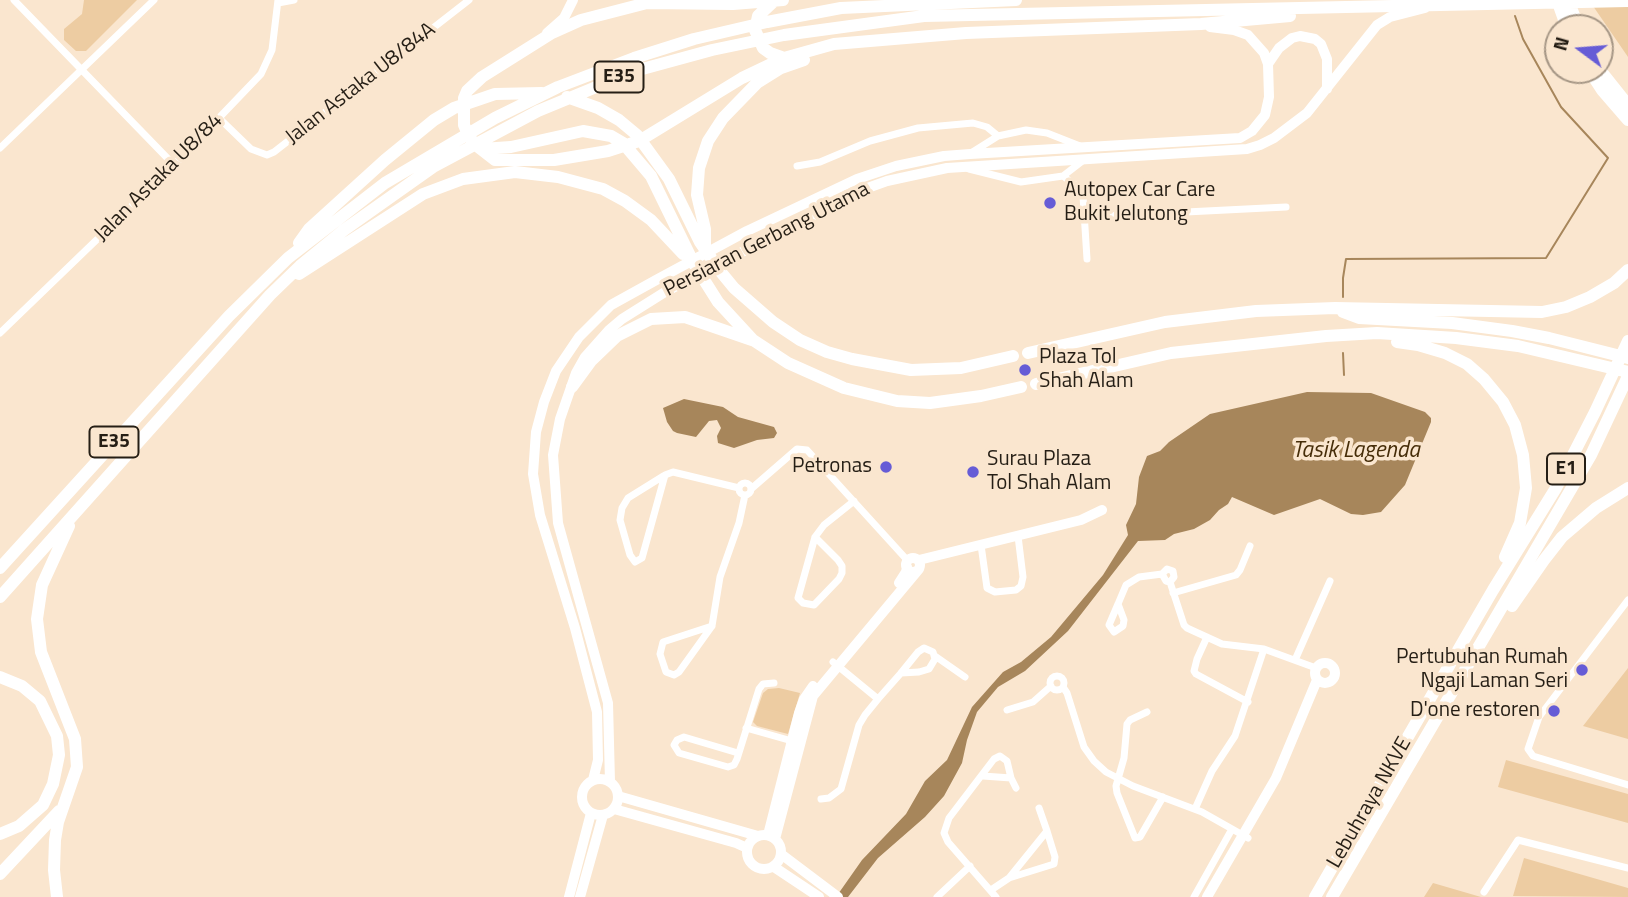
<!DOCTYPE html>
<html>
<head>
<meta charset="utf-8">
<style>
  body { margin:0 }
  #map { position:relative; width:1628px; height:897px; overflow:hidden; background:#fae6cf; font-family:"Titillium Web",sans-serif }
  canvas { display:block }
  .north { position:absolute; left:1544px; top:14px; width:70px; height:70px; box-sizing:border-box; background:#fae6cf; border:2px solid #a59685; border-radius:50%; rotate:286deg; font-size:19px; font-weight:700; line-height:28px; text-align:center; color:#251e15 }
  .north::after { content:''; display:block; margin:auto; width:24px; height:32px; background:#665cd6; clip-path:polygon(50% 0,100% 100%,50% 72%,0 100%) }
</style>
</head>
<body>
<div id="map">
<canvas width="1628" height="897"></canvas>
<div class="north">N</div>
</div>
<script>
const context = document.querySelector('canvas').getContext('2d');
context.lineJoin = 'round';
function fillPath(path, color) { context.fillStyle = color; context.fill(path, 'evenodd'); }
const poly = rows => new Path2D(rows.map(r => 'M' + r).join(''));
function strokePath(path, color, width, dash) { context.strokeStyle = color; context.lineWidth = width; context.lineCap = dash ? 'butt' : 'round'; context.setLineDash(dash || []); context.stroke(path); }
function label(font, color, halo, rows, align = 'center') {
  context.font = font + ' "Titillium Web",sans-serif'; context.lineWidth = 7; context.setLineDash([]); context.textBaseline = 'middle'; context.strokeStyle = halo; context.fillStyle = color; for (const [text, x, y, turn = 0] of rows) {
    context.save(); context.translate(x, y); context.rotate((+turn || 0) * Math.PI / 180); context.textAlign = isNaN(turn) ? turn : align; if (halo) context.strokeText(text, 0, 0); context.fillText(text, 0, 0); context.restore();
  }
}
fillPath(poly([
  [84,0,137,0,86,51,76,51,64,40,64,29,82,14],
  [1628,0,1628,57,1593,6],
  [1628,668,1628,739,1583,726],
  [779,688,800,693,788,734,757,726,753,722,763,693,768,689],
  [1506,760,1628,794,1628,823,1498,787],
  [1524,858,1628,888,1628,897,1513,896],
  [1433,883,1481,897,1424,897]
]), '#edcca2');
fillPath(poly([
  [1307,392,1371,393,1425,412,1431,418,1431,422,1405,485,1381,512,1363,515,1351,514,1320,499,1274,515,1232,497,1228,504,1219,510,1210,520,1194,529,1174,534,1165,540,1138,541,1068,631,1025,671,998,687,977,712,967,740,962,763,944,796,925,817,878,858,848,897,836,897,862,860,906,814,925,781,947,760,972,707,1003,672,1021,662,1051,637,1103,575,1128,535,1126,525,1136,504,1139,477,1147,456,1160,451,1169,442,1210,414],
  [684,399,723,407,738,417,774,427,777,433,774,438,757,440,734,448,718,443,717,436,721,428,717,420,709,421,696,437,677,433,673,431,667,422,663,408]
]), '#a7865b');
strokePath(poly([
  [1343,297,1343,278,1346,259,1546,258,1608,158,1561,107,1523,39,1515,16],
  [1343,353,1344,375]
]), '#a7865b', 2);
strokePath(poly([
  [14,0,174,165],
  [278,3,294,0],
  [220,119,251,149,267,155,274,152,469,0],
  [0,148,154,0],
  [971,153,998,136,1026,130,1047,133,1080,146],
  [797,166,820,162,870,141,918,128,973,123,987,127,998,136],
  [969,169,1021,182,1063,176,1085,159],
  [1063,176,1079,188,1083,196,1087,259],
  [1086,217,1286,207],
  [0,333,171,168,261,74,272,50,278,0],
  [665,475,642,558,635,562,630,555,620,520,622,508,628,498,665,475,673,472,739,488],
  '739 489a6 6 0 1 1 12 0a6 6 0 1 1-12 0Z',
  [751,489,797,449,807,450,908,561],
  [815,537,838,560,842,566,842,573,839,579,814,605,803,603,798,598,815,537,824,525,854,501],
  [981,545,987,588,995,592,1016,590,1021,586,1023,577,1018,536],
  [1170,582,1184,625,1187,628,1222,644,1264,649,1316,668],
  [1173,593,1236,575,1240,570,1250,546],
  [1628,600,1539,717,1528,749,1533,756,1628,785],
  [1118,604,1126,585,1139,577,1162,574,1167,569,1173,571,1174,577,1170,582,1166,581,1162,574],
  [1118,604,1124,620,1123,626,1114,632,1109,625,1118,604],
  [712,626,663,642,660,654,666,672,674,675,679,672,712,626,720,577,739,523,745,495],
  [1207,637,1197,659,1194,671,1196,674,1248,702],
  [935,656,965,677],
  [1295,660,1330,581],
  [833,662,878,699],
  '1050 683a7 7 0 1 1 14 0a7 7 0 1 1-14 0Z',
  [1063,687,1067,693,1084,747,1094,761,1106,772,1133,786,1202,812,1248,838],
  [1007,710,1033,702,1051,686],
  [1147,712,1130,720,1127,724,1124,758,1116,786,1117,793,1135,838,1140,837,1163,797],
  [746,728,792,741],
  [738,753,684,737,677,740,674,745,679,753,728,767,734,765,737,759,759,689,763,684,774,683],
  [983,776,1011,778,1007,761,1000,756,994,759,949,818,944,833,948,842,996,897],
  [1011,778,1016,788],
  [821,799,829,798,841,789,859,725,865,715,878,699,901,673,918,652,924,648,933,652,935,659,929,669,919,672,901,673],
  [1039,808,1047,831],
  [1195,809,1212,771,1235,736,1264,649],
  [991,890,1009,878,1047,831,1055,857,1054,864,1009,878],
  [1484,892,1518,840,1628,868],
  [937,897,970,866],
  [1194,897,1232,829]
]), '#fff', 7);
strokePath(poly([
  [547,33,564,18,573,0],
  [1268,64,1279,48,1292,38,1300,36,1315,39,1321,44,1327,59,1327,89],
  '906 565a7 7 0 1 1 14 0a7 7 0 1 1-14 0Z',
  [919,560,1081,520,1102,510],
  [899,583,906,572,907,567],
  '1315 673a10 10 0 1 1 20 0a10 10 0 1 1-20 0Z',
  '582 797a18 18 0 1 1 36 0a18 18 0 1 1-36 0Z',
  [593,780,598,760,597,712,575,628,540,515,533,474,536,432,544,402,556,371,579,337,611,305,658,279,747,231,857,179,896,166,944,156,970,154,1240,138,1252,131,1265,115,1269,97,1268,64,1264,53,1248,35,1234,30,1210,27],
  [610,782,608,703,558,523,553,455,560,419,576,373,585,357,609,330,622,319,665,292,862,190,887,181,947,168,1247,149,1260,145,1274,138,1307,113,1377,25,1390,17,1425,8],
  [618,796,758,836],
  [614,809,736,843,747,848],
  '747 852a17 17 0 1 1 34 0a17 17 0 1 1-34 0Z',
  [768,835,799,713,804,699,813,686],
  [775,839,813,696,919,569],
  [781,854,838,897],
  [774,867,819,897],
  [569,897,591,813],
  [580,897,603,815],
  [1207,897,1276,778,1317,680]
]), '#fff', 10);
strokePath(poly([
  [783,0,733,4,647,3,581,20,552,33,482,77,467,91,464,98,464,125,469,137,477,146,495,160,554,160,608,151,639,141,742,78,784,58,834,44,966,33,1201,24,1290,16],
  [1557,0,1567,28],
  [1568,0,1579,28],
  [774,1,758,16,755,30,763,48,770,53,784,58],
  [1589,70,1602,90,1628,120],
  [1600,70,1628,105],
  [567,97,598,108,619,120,637,135,669,179,700,242,720,271,734,288,773,322,800,340,827,352,852,359,911,370,961,368,1013,356],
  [482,149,511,147,583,131,611,136,623,143,651,176,694,264,718,302,753,340,788,363,844,388,897,401,930,403,981,396,1021,387],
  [299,243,309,229,385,160,434,120,454,108,495,94,542,93],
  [705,250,705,229,697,195,699,168,708,141,723,118,757,83,781,68,804,60],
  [299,274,423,194,463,179,515,172,558,177,603,189,625,201,651,220,683,254],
  [1343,312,1359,318,1452,323,1512,331,1549,338,1628,358],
  [1397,342,1418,345,1445,353,1467,364,1484,379,1503,402,1515,425,1523,455,1526,488,1520,523,1505,557],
  [1028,353,1165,322,1256,311,1335,308,1542,312,1566,307,1590,297,1614,283,1628,270],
  [1036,384,1171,353,1326,336,1377,333,1456,338,1518,346,1628,372],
  [572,387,591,361,617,336,651,319,685,317,752,340],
  [0,568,229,316,288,258,385,183,495,118,558,87,634,58,694,39,767,22,841,8,1016,0],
  [0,597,270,295,300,266,344,230,433,167,538,111,635,71,712,50,784,35,924,16,1628,1],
  [1512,606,1544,560,1562,537,1596,508,1628,488],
  [0,677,22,686,40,701,57,736,59,755,53,784,43,805,19,826,0,834],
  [0,874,59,811],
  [57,897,54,870,55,840,58,822,77,767,75,739,41,652,37,619,42,585,69,526],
  [1315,897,1493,590,1556,488,1595,412,1628,341],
  [1332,897,1591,455,1628,376]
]), '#fff', 12);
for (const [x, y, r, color] of [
  [1050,203,7,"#665cd6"],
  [1025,370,7,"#665cd6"],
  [886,467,7,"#665cd6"],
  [973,472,7,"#665cd6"],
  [1582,670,7,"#665cd6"],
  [1554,711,7,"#665cd6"]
]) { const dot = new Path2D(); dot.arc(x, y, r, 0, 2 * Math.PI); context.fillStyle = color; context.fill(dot); strokePath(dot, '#fae6cf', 2.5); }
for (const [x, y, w] of [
  [619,77,49],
  [114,442,49],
  [1566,469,38]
]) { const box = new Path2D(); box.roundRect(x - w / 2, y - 15.5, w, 31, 5); context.fillStyle = '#fae6cf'; context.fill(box); strokePath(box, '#251e15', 2); }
label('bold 19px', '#251e15', null, [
  ["E35",619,77],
  ["E35",114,442],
  ["E1",1566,469]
]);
label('21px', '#251e15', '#fae6cf', [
  ["Jalan Astaka U8/84A",361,84,-38],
  ["Jalan Astaka U8/84",159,178,-45],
  ["Persiaran Gerbang Utama",767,240,-27],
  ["Lebuhraya NKVE",1370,803,-60]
]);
label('21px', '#251e15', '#fae6cf', [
  ["Autopex Car Care",1064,191],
  ["Bukit Jelutong",1064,215],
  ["Plaza Tol",1039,358],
  ["Shah Alam",1039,382],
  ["Surau Plaza",987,460],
  ["Tol Shah Alam",987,484],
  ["Petronas",872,467,"right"],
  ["Pertubuhan Rumah",1568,658,"right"],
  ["Ngaji Laman Seri",1568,682,"right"],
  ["D'one restoren",1540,711,"right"]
], 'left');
label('italic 23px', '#462d09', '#fae6cf', [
  ["Tasik Lagenda",1356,451]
]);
</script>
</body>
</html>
